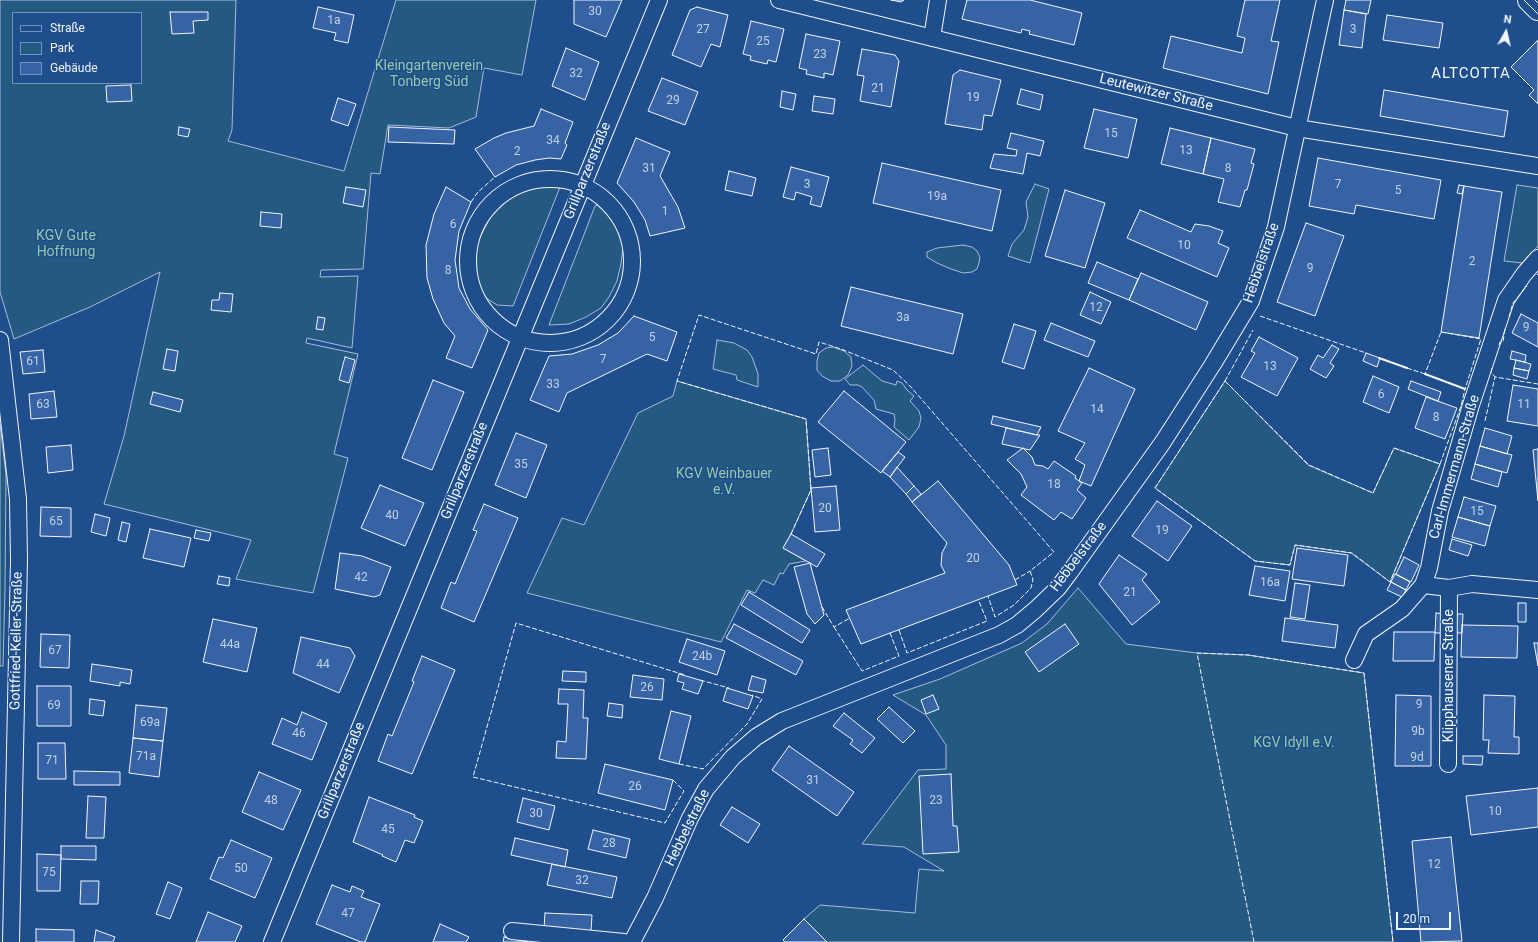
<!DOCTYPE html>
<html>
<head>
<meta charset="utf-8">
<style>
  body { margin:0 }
  #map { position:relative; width:1538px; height:942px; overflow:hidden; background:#1f4e8c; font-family:Roboto,sans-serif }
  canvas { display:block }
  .legend { position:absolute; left:12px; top:12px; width:130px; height:72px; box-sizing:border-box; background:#1f4e8c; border:1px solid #7391ba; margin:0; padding:5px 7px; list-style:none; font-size:12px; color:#f2f6ff }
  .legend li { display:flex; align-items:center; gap:8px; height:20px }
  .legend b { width:20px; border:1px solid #7391ba }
  .north { position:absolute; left:1486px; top:12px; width:40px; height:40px; -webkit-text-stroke:3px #1f4e8c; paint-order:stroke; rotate:8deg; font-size:11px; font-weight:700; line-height:16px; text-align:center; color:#f2f6ff }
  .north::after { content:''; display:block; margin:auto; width:14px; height:18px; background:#f2f6ff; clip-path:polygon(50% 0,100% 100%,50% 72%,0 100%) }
  .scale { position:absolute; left:1396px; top:912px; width:55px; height:18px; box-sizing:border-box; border:2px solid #f2f6ff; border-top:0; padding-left:5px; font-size:12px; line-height:14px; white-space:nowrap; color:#f2f6ff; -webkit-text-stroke:3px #1f4e8c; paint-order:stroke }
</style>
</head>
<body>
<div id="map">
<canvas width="1538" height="942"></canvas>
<ul class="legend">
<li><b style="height:5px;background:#1f4e8c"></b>Straße</li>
<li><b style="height:11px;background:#245a82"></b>Park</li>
<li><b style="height:11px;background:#3563a3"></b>Gebäude</li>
</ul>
<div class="north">N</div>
<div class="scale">20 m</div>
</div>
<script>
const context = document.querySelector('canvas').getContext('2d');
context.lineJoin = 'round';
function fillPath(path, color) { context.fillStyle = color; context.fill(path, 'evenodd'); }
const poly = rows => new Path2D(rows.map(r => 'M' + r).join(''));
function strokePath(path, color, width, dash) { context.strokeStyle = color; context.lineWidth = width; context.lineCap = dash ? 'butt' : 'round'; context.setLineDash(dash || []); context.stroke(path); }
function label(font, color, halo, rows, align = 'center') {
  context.font = font + ' Roboto,sans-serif'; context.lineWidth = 3; context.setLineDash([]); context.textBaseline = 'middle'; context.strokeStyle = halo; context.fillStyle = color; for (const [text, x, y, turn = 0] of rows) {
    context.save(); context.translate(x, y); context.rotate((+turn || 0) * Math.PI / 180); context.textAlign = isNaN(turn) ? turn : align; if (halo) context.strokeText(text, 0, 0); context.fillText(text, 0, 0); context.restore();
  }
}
const green = poly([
  [0,0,236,0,232,130,228,141,344,171,396,0,536,0,522,75,484,68,476,117,449,128,388,125,380,174,371,173,363,269,321,270,320,277,358,276,352,348,307,338,306,343,358,354,334,454,348,458,313,593,236,579,251,540,104,504,124,436,160,272,90,307,14,339,0,292,0,0],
  [13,13,141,13,141,83,13,83,13,13],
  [1035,184,1049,189,1030,263,1008,256,1012,244,1024,230,1028,217,1026,202,1035,184],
  [548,185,560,187,513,306,497,305,486,298,479,287,476,276,475,253,480,237,491,216,506,200,524,190,548,185],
  [1517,185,1538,188,1538,246,1522,263,1504,261,1517,185],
  [599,204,611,216,620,233,623,246,621,264,617,281,609,297,601,308,586,317,569,324,549,325,595,206,599,204],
  [963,245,972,247,977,251,980,257,979,263,977,269,972,272,963,273,951,269,937,263,927,257,927,252,937,248,963,245],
  [717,340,734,343,747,350,752,357,758,374,758,387,737,380,736,375,713,369,717,340],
  [833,347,844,351,851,357,852,366,848,375,840,381,831,381,822,376,817,370,817,361,819,353,826,348,833,347],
  [863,365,882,381,896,385,897,381,902,383,907,390,914,396,910,401,919,411,921,418,919,427,909,440,894,427,895,420,894,414,876,409,874,400,862,387,858,385,850,385,845,379,863,365],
  [677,381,806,419,811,490,791,534,783,548,806,561,789,564,783,574,780,573,774,585,763,580,755,593,747,590,721,642,527,593,562,518,584,525,638,413,673,396,677,381],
  [1225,381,1308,465,1373,493,1394,448,1440,464,1390,582,1351,553,1295,545,1290,565,1255,561,1155,488,1225,381],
  [0,424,6,475,5,589,3,666,0,666,0,424],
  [1078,588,1126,644,1197,653,1248,655,1364,673,1393,942,827,942,804,919,820,905,915,913,919,869,944,871,904,847,862,844,918,770,946,769,946,745,926,715,893,695,940,679,1022,643,1047,624,1078,588]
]);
fillPath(green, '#245a82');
strokePath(green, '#a8bbd7', 1);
const building = poly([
  [574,0,622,0,606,37,574,24,574,0],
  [891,0,904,0,901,2,891,0],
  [967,0,1030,0,1082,13,1074,45,1029,34,1030,31,1022,29,1021,33,962,19,967,0],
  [1245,0,1280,0,1271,41,1279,42,1268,94,1163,68,1171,36,1242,53,1245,38,1237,36,1245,0],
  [1346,0,1371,0,1368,14,1344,10,1346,0],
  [318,7,354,15,348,43,334,40,336,33,313,28,318,7],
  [697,7,728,15,720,47,711,44,701,67,672,55,690,10,697,7],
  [1344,10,1366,14,1362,48,1339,45,1344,10],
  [170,12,208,12,208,20,193,21,194,33,172,34,170,12],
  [1387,15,1443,23,1439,48,1383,40,1387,15],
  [751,21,784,29,776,62,768,60,767,64,750,60,751,56,743,54,751,21],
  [806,34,840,41,833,75,824,73,824,78,806,74,807,70,799,68,806,34],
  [1537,41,1538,42,1538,104,1529,95,1534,90,1511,67,1537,41],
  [566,48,599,62,585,100,552,86,566,48],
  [862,49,895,55,899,61,891,107,860,101,864,76,857,75,862,49],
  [960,70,1001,80,992,116,984,115,982,130,945,124,953,75,960,70],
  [662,78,698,92,685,125,648,111,662,78],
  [131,85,132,101,107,102,106,86,131,85],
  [1021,89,1043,95,1040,110,1017,104,1021,89],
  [1384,90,1508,111,1504,137,1380,116,1384,90],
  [782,91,796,94,793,110,780,107,782,91],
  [814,96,835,99,833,114,812,111,814,96],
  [338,98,356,104,348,126,331,120,338,98],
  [541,109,573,122,565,143,567,145,561,159,549,158,535,160,516,165,495,177,475,149,494,138,506,133,534,126,541,109],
  [1094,109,1137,119,1128,158,1084,148,1094,109],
  [179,127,190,129,188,137,178,135,179,127],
  [389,127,455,130,454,144,388,142,389,127],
  [1170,128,1211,138,1203,174,1161,164,1170,128],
  [1011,133,1044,141,1040,156,1027,153,1023,174,990,168,994,154,1016,156,1017,150,1007,148,1011,133],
  [636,138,670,152,660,176,678,207,685,228,650,236,645,220,634,202,617,183,636,138],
  [1211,138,1255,149,1251,163,1254,164,1247,190,1245,190,1240,207,1218,202,1224,179,1203,174,1211,138],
  [1318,158,1441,180,1434,219,1356,205,1354,214,1309,206,1318,158],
  [882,163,1001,190,992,231,873,203,882,163],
  [791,167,829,177,821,207,810,204,812,197,796,192,794,200,783,197,791,167],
  [729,171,756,178,752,196,725,190,729,171],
  [1459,185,1464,186,1462,194,1457,193,1459,185],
  [1464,186,1502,192,1479,338,1441,332,1464,186],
  [346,187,366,190,363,207,343,203,346,187],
  [446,187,471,202,459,231,455,260,459,288,470,309,488,330,472,368,446,358,455,336,444,323,433,299,427,278,426,245,434,214,446,187],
  [1065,190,1105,203,1085,268,1045,256,1065,190],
  [1140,210,1191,232,1195,224,1209,226,1223,231,1218,243,1229,248,1217,277,1127,238,1140,210],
  [261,212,282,214,281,228,260,226,261,212],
  [1306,223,1344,236,1315,316,1277,302,1306,223],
  [1097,262,1138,279,1129,300,1088,283,1097,262],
  [1141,273,1208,302,1196,330,1129,300,1141,273],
  [851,287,963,314,953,354,841,326,851,287],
  [1090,292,1111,302,1101,324,1080,315,1090,292],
  [220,293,233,294,231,312,211,310,212,300,219,300,220,293],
  [1521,314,1538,323,1538,347,1512,333,1521,314],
  [634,316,677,332,667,361,647,354,567,393,559,412,530,400,549,356,572,354,598,345,618,333,634,316],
  [318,317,325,318,323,330,316,329,318,317],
  [1051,323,1095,341,1088,357,1044,340,1051,323],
  [1014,324,1036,331,1024,369,1002,362,1014,324],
  [1259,337,1298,358,1277,396,1241,377,1255,353,1251,351,1259,337],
  [1332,345,1339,349,1330,363,1334,366,1326,378,1310,369,1318,355,1323,358,1332,345],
  [167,349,178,351,175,371,163,369,167,349],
  [43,350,45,372,23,374,20,352,43,350],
  [1512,351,1526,355,1525,362,1510,359,1512,351],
  [1366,353,1380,358,1377,367,1363,361,1366,353],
  [345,357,355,360,349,383,339,380,345,357],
  [1516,360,1531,364,1529,371,1514,368,1516,360],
  [1089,368,1135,389,1091,486,1079,481,1085,465,1075,459,1085,443,1058,431,1089,368],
  [1514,368,1529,371,1527,379,1513,375,1514,368],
  [1373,376,1399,387,1389,413,1363,402,1373,376],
  [433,380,464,392,432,470,402,458,433,380],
  [1411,381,1441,392,1438,401,1408,389,1411,381],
  [1513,385,1538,389,1538,426,1507,421,1513,385],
  [54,391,57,417,31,419,29,394,54,391],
  [844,391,906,442,881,473,818,422,844,391],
  [153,392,183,400,180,412,150,404,153,392],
  [1426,397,1457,408,1445,439,1415,428,1426,397],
  [993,416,1041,427,1037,435,991,424,993,416],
  [1006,428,1037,435,1040,435,1030,450,1002,444,1006,428],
  [1485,428,1512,436,1507,454,1480,446,1485,428],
  [516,433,547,445,526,498,495,485,516,433],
  [71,445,73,470,48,473,46,447,71,445],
  [1480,446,1512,455,1507,473,1475,464,1480,446],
  [828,448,831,475,815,477,812,450,828,448],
  [1023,448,1032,457,1035,465,1043,466,1048,469,1054,461,1076,476,1075,478,1082,483,1077,490,1086,498,1072,519,1061,512,1054,520,1021,495,1027,487,1021,474,1007,460,1023,448],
  [1538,449,1538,501,1533,450,1538,449],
  [898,452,905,457,890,477,882,471,898,452],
  [1475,464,1502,472,1498,487,1471,479,1475,464],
  [897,467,914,486,906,494,890,477,897,467],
  [938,481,1009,565,1017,585,861,644,846,610,945,573,941,565,942,553,947,543,912,502,938,481],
  [380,485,424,503,405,546,361,528,380,485],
  [836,486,840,530,815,532,811,488,836,486],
  [914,486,921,494,912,502,906,494,914,486],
  [1464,497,1496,506,1490,526,1458,517,1464,497],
  [1157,501,1192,526,1168,561,1132,536,1157,501],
  [484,504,518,518,474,622,441,608,451,582,455,584,477,531,473,530,484,504],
  [41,507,71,508,71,537,40,536,41,507],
  [95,514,110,518,106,536,91,532,95,514],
  [1458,517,1490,526,1485,546,1452,537,1458,517],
  [122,522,130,524,126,542,118,540,122,522],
  [150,529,191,538,184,567,143,558,150,529],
  [196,530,211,533,209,541,194,538,196,530],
  [791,534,825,554,817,567,783,548,791,534],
  [1452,539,1472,545,1468,556,1449,550,1452,539],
  [1297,548,1348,555,1344,586,1292,579,1297,548],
  [340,553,362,556,391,567,380,595,374,597,335,589,340,553],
  [1119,555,1147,574,1142,580,1160,602,1132,625,1099,584,1119,555],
  [1404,557,1419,565,1411,582,1396,574,1404,557],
  [810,563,824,615,815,624,807,614,794,567,810,563],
  [1255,566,1290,571,1285,601,1249,595,1255,566],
  [1395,574,1410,582,1406,590,1391,582,1395,574],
  [219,576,230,578,229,586,217,584,219,576],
  [1391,582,1406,590,1402,597,1387,590,1391,582],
  [1295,583,1310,585,1305,619,1290,617,1295,583],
  [749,592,810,630,802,643,741,605,749,592],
  [1518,603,1526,603,1526,622,1518,622,1518,603],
  [1436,613,1445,614,1444,633,1435,633,1436,613],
  [1454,614,1463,614,1462,633,1454,633,1454,614],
  [1285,618,1338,625,1335,648,1282,641,1285,618],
  [213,619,257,628,247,672,203,662,213,619],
  [734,624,803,661,796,675,726,638,734,624],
  [1065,624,1079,644,1039,672,1025,652,1065,624],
  [1462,625,1518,626,1517,658,1461,657,1462,625],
  [1394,632,1435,632,1434,661,1393,661,1394,632],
  [41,634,70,635,69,668,40,667,41,634],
  [301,637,350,648,355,656,339,693,293,673,301,637],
  [687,639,725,651,717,675,679,662,687,639],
  [1534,643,1538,643,1538,666,1534,643],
  [422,656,455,670,412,774,378,761,388,734,392,736,414,682,412,681,422,656],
  [92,664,132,670,130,684,120,682,120,686,90,681,92,664],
  [563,671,586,672,586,682,562,681,563,671],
  [679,674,703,681,698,694,682,689,684,683,677,681,679,674],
  [633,675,664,679,662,700,630,697,633,675],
  [752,676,766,680,763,693,748,690,752,676],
  [37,686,71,686,71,726,37,726,37,686],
  [727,688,753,696,748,709,723,701,727,688],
  [559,689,584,690,583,718,588,718,586,759,556,758,557,741,566,742,568,704,558,704,559,689],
  [933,695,939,709,926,714,921,700,933,695],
  [1396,695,1431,696,1431,766,1395,766,1396,695],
  [1484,695,1515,696,1514,737,1519,737,1519,754,1488,753,1489,740,1483,740,1484,695],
  [90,699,105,701,103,716,89,714,90,699],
  [609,703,623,705,622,718,607,716,609,703],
  [136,705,167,708,163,741,133,738,136,705],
  [889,707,915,731,903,743,877,719,889,707],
  [671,711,691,716,679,764,659,759,671,711],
  [302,712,327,723,312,760,272,744,282,718,297,725,302,712],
  [844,713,875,738,862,753,850,744,853,740,833,726,844,713],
  [133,738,163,741,159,777,129,773,133,738],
  [38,743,65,743,66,779,38,779,38,743],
  [789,746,854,792,837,816,772,770,789,746],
  [1463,756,1483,756,1482,765,1463,764,1463,756],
  [605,764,673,780,665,810,598,793,605,764],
  [74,771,120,772,120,785,74,785,74,771],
  [259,772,301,790,283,830,242,812,259,772],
  [951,774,953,826,957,826,959,852,923,854,919,776,951,774],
  [1538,788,1538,827,1471,835,1466,796,1538,788],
  [88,796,106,797,104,838,86,838,88,796],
  [369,797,415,815,414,817,423,821,414,843,405,840,396,862,382,856,383,855,353,842,369,797],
  [523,798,555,806,549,830,517,822,523,798],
  [732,807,760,824,748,843,720,825,732,807],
  [593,830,630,839,626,858,588,849,593,830],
  [1451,837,1462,941,1421,942,1412,841,1451,837],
  [515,838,568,850,565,867,511,855,515,838],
  [231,840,272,858,255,898,210,879,219,857,223,858,231,840],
  [61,846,96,846,96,860,61,859,61,846],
  [37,854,61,855,60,891,37,891,37,854],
  [552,864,617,877,612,898,547,885,552,864],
  [81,881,99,881,98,904,80,904,81,881],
  [168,882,182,888,170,919,156,914,168,882],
  [332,885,350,892,352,886,364,891,361,897,380,904,365,942,361,942,316,924,332,885],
  [208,912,242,926,235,942,196,942,208,912],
  [545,913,592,915,591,931,544,929,545,913],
  [804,919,827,942,785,942,783,940,804,919],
  [440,924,469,937,466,942,433,942,440,924],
  [36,929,74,930,74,942,36,942,36,929],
  [96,930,115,937,113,942,94,942,96,930],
  [504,937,528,942,503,942,504,937]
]);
fillPath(building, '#3563a3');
strokePath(building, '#f2f6ff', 1);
const minor = poly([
  [779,0,1297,128,1538,166],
  [932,38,938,0],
  '468 261a82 82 0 1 1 164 0a82 82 0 1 1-164 0Z',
  [0,340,18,499,19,560,11,942],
  [1423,585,1449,588,1472,584,1538,590],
  [1354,660,1366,634,1402,609,1423,585,1429,568,1440,511,1471,405,1506,300,1524,274,1538,258],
  [1448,764,1449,588],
  [512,931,624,942],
  [272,942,659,0],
  [632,942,655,898,690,818,706,789,733,757,756,737,782,721,999,635,1017,625,1035,610,1058,588,1070,572,1163,442,1213,364,1251,301,1276,227,1325,0]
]);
const secondary = poly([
  [1529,0,1538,9]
]);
strokePath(minor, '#f2f6ff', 18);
strokePath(secondary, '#f2f6ff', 24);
strokePath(minor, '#1f4e8c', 16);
strokePath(secondary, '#1f4e8c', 22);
strokePath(poly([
  [1524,0,1538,14],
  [1535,0,1538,3]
]), '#f2f6ff', 1);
strokePath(poly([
  [471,202,478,192,495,177],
  [1537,275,1538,274],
  [1260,316,1366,353],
  [1509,317,1513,303,1527,286],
  [1441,332,1481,339,1465,389,1425,374,1441,332],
  [1499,345,1500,342,1503,342,1505,328],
  [1407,368,1425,374],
  [1492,368,1491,372,1495,377],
  [1225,381,1309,465,1373,493,1394,448,1440,464,1390,582,1352,553,1295,545,1290,565,1255,561,1155,488,1225,381],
  [1225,381,1253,330],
  [1485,421,1495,377,1538,384],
  [1440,464,1461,406,1465,389],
  [791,534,811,490,806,419,677,381,699,315,816,354,819,342,841,349,893,370,910,386,1054,552,1030,571,1033,579,1031,588,1014,605,995,617,988,596],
  [1015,580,1030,571],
  [822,607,834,627,850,618],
  [834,627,862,671,899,656,890,633],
  [899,630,907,653,987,621,978,599],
  [700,680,729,688],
  [679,764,703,769,747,724,762,699,752,695],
  [673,780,684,791,665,823,473,777,516,623,685,675],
  [1254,942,1197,653,1248,655,1364,673,1393,942]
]), '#f2f6ff', 1, [5, 2]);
strokePath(poly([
  [1379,358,1407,368],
  [1425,374,1465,389]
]), '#f2f6ff', 2);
label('12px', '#c3d1e8', null, [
  ["30",595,12],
  ["1a",334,21],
  ["27",703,30],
  ["3",1353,30],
  ["25",763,42],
  ["23",820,55],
  ["32",576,74],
  ["21",878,89],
  ["19",973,98],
  ["29",673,101],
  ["15",1111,134],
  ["34",553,141],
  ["13",1186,151],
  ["2",517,152],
  ["31",649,169],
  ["8",1228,169],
  ["3",807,185],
  ["7",1338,185],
  ["5",1398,191],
  ["19a",937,197],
  ["1",665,212],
  ["6",453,225],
  ["10",1184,246],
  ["2",1472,262],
  ["9",1310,269],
  ["8",448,271],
  ["12",1096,308],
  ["3a",903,318],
  ["9",1526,328],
  ["5",652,338],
  ["7",603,360],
  ["61",33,362],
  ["13",1270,367],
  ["33",553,385],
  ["6",1381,395],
  ["63",43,405],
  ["11",1524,405],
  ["14",1097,410],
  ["8",1436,418],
  ["35",521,465],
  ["18",1054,485],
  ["20",825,509],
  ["15",1477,512],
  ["40",392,516],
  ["65",56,522],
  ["19",1162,531],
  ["20",973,559],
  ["42",361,578],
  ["16a",1270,583],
  ["21",1130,593],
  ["44a",230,645],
  ["67",55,651],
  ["24b",702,657],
  ["44",323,665],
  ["26",647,688],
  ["9",1419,705],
  ["69",54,706],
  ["69a",150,723],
  ["9b",1418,732],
  ["46",299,734],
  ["71a",146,757],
  ["9d",1417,758],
  ["71",52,761],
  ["31",813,781],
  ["26",635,787],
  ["48",271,801],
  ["23",936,801],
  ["10",1495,812],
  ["30",536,814],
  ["45",388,830],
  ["28",609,844],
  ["12",1434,865],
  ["50",241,869],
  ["75",49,873],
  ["32",582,881],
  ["47",348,914]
]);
label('14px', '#97c8a6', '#1f4e8c', [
  ["Kleingartenverein",429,66],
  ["Tonberg Süd",429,82],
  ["KGV Gute",66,236],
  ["Hoffnung",66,252],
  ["KGV Weinbauer",724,474],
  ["e.V.",724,490],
  ["KGV Idyll e.V.",1294,743]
]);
label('14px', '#f2f6ff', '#1f4e8c', [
  ["Leutewitzer Straße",1156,93,14],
  ["Grillparzerstraße",588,171,-68],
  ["Hebbelstraße",1262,263,-71],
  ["Carl-Immermann-Straße",1455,467,-74],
  ["Grillparzerstraße",465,471,-68],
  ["Hebbelstraße",1079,557,-53],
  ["Gottfried-Keller-Straße",17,641,-89],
  ["Klipphausener Straße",1449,676,-90],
  ["Grillparzerstraße",342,771,-68],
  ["Hebbelstraße",688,828,-64]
]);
context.letterSpacing = '1px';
label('15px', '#f2f6ff', '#1f4e8c', [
  ["ALTCOTTA",1471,74]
]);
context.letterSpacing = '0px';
</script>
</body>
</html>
